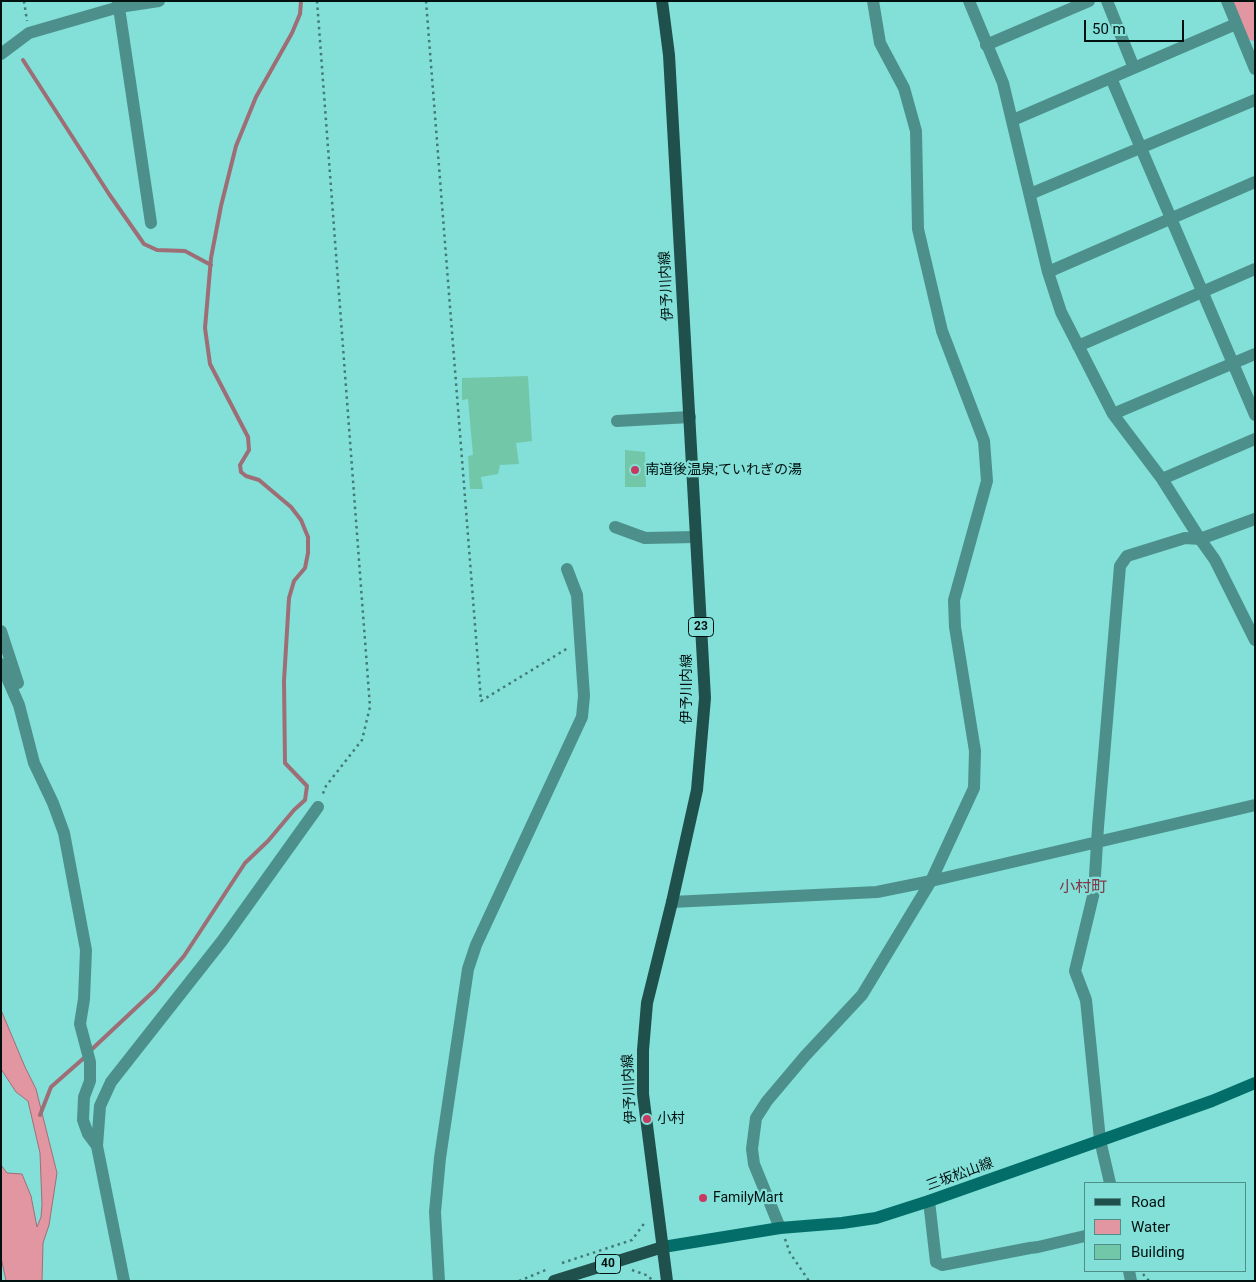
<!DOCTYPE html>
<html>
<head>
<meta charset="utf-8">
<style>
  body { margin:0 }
  #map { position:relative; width:1256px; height:1282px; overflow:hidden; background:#82e0d8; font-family:Roboto,sans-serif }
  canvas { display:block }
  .frame { position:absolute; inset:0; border:2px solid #001110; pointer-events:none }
  .legend { position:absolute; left:1084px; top:1182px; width:162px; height:90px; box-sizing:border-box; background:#82e0d8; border:1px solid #4e8d88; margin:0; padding:6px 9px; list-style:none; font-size:15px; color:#001110 }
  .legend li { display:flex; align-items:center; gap:10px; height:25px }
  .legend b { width:25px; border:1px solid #4e8d88 }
  .scale { position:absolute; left:1084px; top:20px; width:100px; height:22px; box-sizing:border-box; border:2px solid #001110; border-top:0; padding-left:6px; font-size:15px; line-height:18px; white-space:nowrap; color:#001110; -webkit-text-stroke:4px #82e0d8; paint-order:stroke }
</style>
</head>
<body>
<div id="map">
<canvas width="1256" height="1282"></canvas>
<div class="frame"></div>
<ul class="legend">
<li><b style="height:6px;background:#20504c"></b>Road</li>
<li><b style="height:14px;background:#e296a2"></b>Water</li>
<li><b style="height:14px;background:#73c7a9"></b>Building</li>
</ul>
<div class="scale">50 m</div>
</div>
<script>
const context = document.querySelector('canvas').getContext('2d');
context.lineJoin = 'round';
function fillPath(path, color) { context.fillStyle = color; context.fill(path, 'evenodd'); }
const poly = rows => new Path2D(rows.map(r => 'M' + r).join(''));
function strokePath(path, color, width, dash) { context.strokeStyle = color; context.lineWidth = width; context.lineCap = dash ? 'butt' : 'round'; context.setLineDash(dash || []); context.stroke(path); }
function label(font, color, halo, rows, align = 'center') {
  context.font = font + ' Roboto,"Noto Sans JP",sans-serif'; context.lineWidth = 4.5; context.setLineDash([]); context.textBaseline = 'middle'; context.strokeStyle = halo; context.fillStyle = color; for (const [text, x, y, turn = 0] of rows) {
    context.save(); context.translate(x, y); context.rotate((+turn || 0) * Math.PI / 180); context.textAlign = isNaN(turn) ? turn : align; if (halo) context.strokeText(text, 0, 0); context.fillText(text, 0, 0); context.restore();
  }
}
const water = poly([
  [1,1010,25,1067,36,1089,57,1173,49,1225,43,1243,42,1281,6,1281,1,1257,1,1165,7,1173,22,1174,31,1196,37,1227,41,1217,42,1205,40,1153,28,1101,16,1092,1,1069,1,1010]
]);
fillPath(water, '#e296a2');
strokePath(water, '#9e6e76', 1);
strokePath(poly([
  [23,60,109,194,144,244,157,250,185,251,211,265],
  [90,1051,155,990,184,956,245,863,268,841,294,810,305,800,307,786,285,763,284,681,289,598,294,581,305,568,308,553,308,537,301,520,291,507,259,480,246,476,241,472,240,465,249,450,248,437,210,364,205,328,211,258,221,206,236,146,256,97,292,33,300,14,301,1],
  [40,1115,51,1087,85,1057]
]), '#9e6e76', 4);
strokePath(poly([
  [1244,1,1255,29]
]), '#e296a2', 24);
fillPath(poly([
  [528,376,532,441,516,443,519,464,500,465,498,474,481,477,483,489,470,489,468,456,473,455,468,399,462,400,462,378],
  [625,450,645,452,646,487,625,487]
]), '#73c7a9');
strokePath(poly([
  [24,1,27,21],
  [317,1,370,707,362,740,326,786,322,796],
  [426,1,481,701,568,648],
  [785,1239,790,1253,809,1281],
  [562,1263,632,1240,646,1221],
  [632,1270,649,1276,652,1281],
  [1143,1274,1149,1281],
  [519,1281,548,1269]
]), '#427a76', 2.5, [2.5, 4]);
strokePath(poly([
  [118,1,151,223],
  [969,1,1003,83,1048,272,1061,312,1113,414,1162,479,1200,539],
  [1107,1,1134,68],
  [1227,1,1255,69],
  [986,45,1089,1],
  [1,54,29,33,119,7,159,1],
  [1111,78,1255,415],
  [1013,120,1236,24],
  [1030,194,1255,100],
  [1048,272,1255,182],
  [1078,346,1255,269],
  [1113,414,1255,354],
  [617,421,690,417],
  [1162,479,1255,439],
  [615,527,645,538,696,537],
  [1,631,18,683],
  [1,664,19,705,34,763,53,803,64,833,86,950,84,999,80,1024,90,1062,90,1081,84,1097,83,1120,88,1134,97,1146],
  [672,902,877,892,931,881,1255,805],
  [1110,1183,1100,1140,1086,1000,1075,971,1094,892,1098,827,1120,566,1127,556,1185,538,1200,539,1255,519],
  [929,1201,936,1262,942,1265,1030,1248,1038,1247,1085,1236],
  [780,1228,754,1164,752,1149,756,1118,767,1101,805,1056,862,995,931,881,974,788,975,751,955,627,954,600,987,481,984,441,942,331,918,229,916,131,904,88,880,43,873,1],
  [1129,1271,1131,1281],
  [124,1281,97,1146,100,1106,111,1082,222,941,318,807],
  [439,1281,435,1212,440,1158,468,969,476,945,582,717,584,696,577,595,567,569]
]), '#4d908b', 12);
strokePath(poly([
  [1200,539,1215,560,1255,640]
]), '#4d908b', 12);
strokePath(poly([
  [663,1247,780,1228,842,1223,876,1218,929,1201,1212,1101,1255,1083]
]), '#036e69', 12);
strokePath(poly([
  [662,1,669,55,705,698,697,790,672,902,647,1003,643,1050,643,1094,667,1281],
  [554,1281,663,1247]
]), '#20504c', 12);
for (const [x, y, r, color] of [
  [635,470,5,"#c83961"],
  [647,1119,5,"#c83961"],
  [703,1198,5,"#c83961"]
]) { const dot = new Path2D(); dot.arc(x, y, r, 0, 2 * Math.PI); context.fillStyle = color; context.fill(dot); strokePath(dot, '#82e0d8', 2); }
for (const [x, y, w] of [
  [701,627,25],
  [608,1264,25]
]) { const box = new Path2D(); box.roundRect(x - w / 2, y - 9.5, w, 19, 4); context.fillStyle = '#82e0d8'; context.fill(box); strokePath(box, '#001110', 1); }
label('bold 12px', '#001110', null, [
  ["23",701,627],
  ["40",608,1264]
]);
label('14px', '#001110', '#82e0d8', [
  ["伊予川内線",667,286,-93],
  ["伊予川内線",687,689,-90],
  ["伊予川内線",630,1089,-93],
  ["三坂松山線",960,1175,-20]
]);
label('14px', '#001110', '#82e0d8', [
  ["南道後温泉;ていれぎの湯",645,470],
  ["小村",657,1119],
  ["FamilyMart",713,1198]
], 'left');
label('16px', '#813949', '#82e0d8', [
  ["小村町",1083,888]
]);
</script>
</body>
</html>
